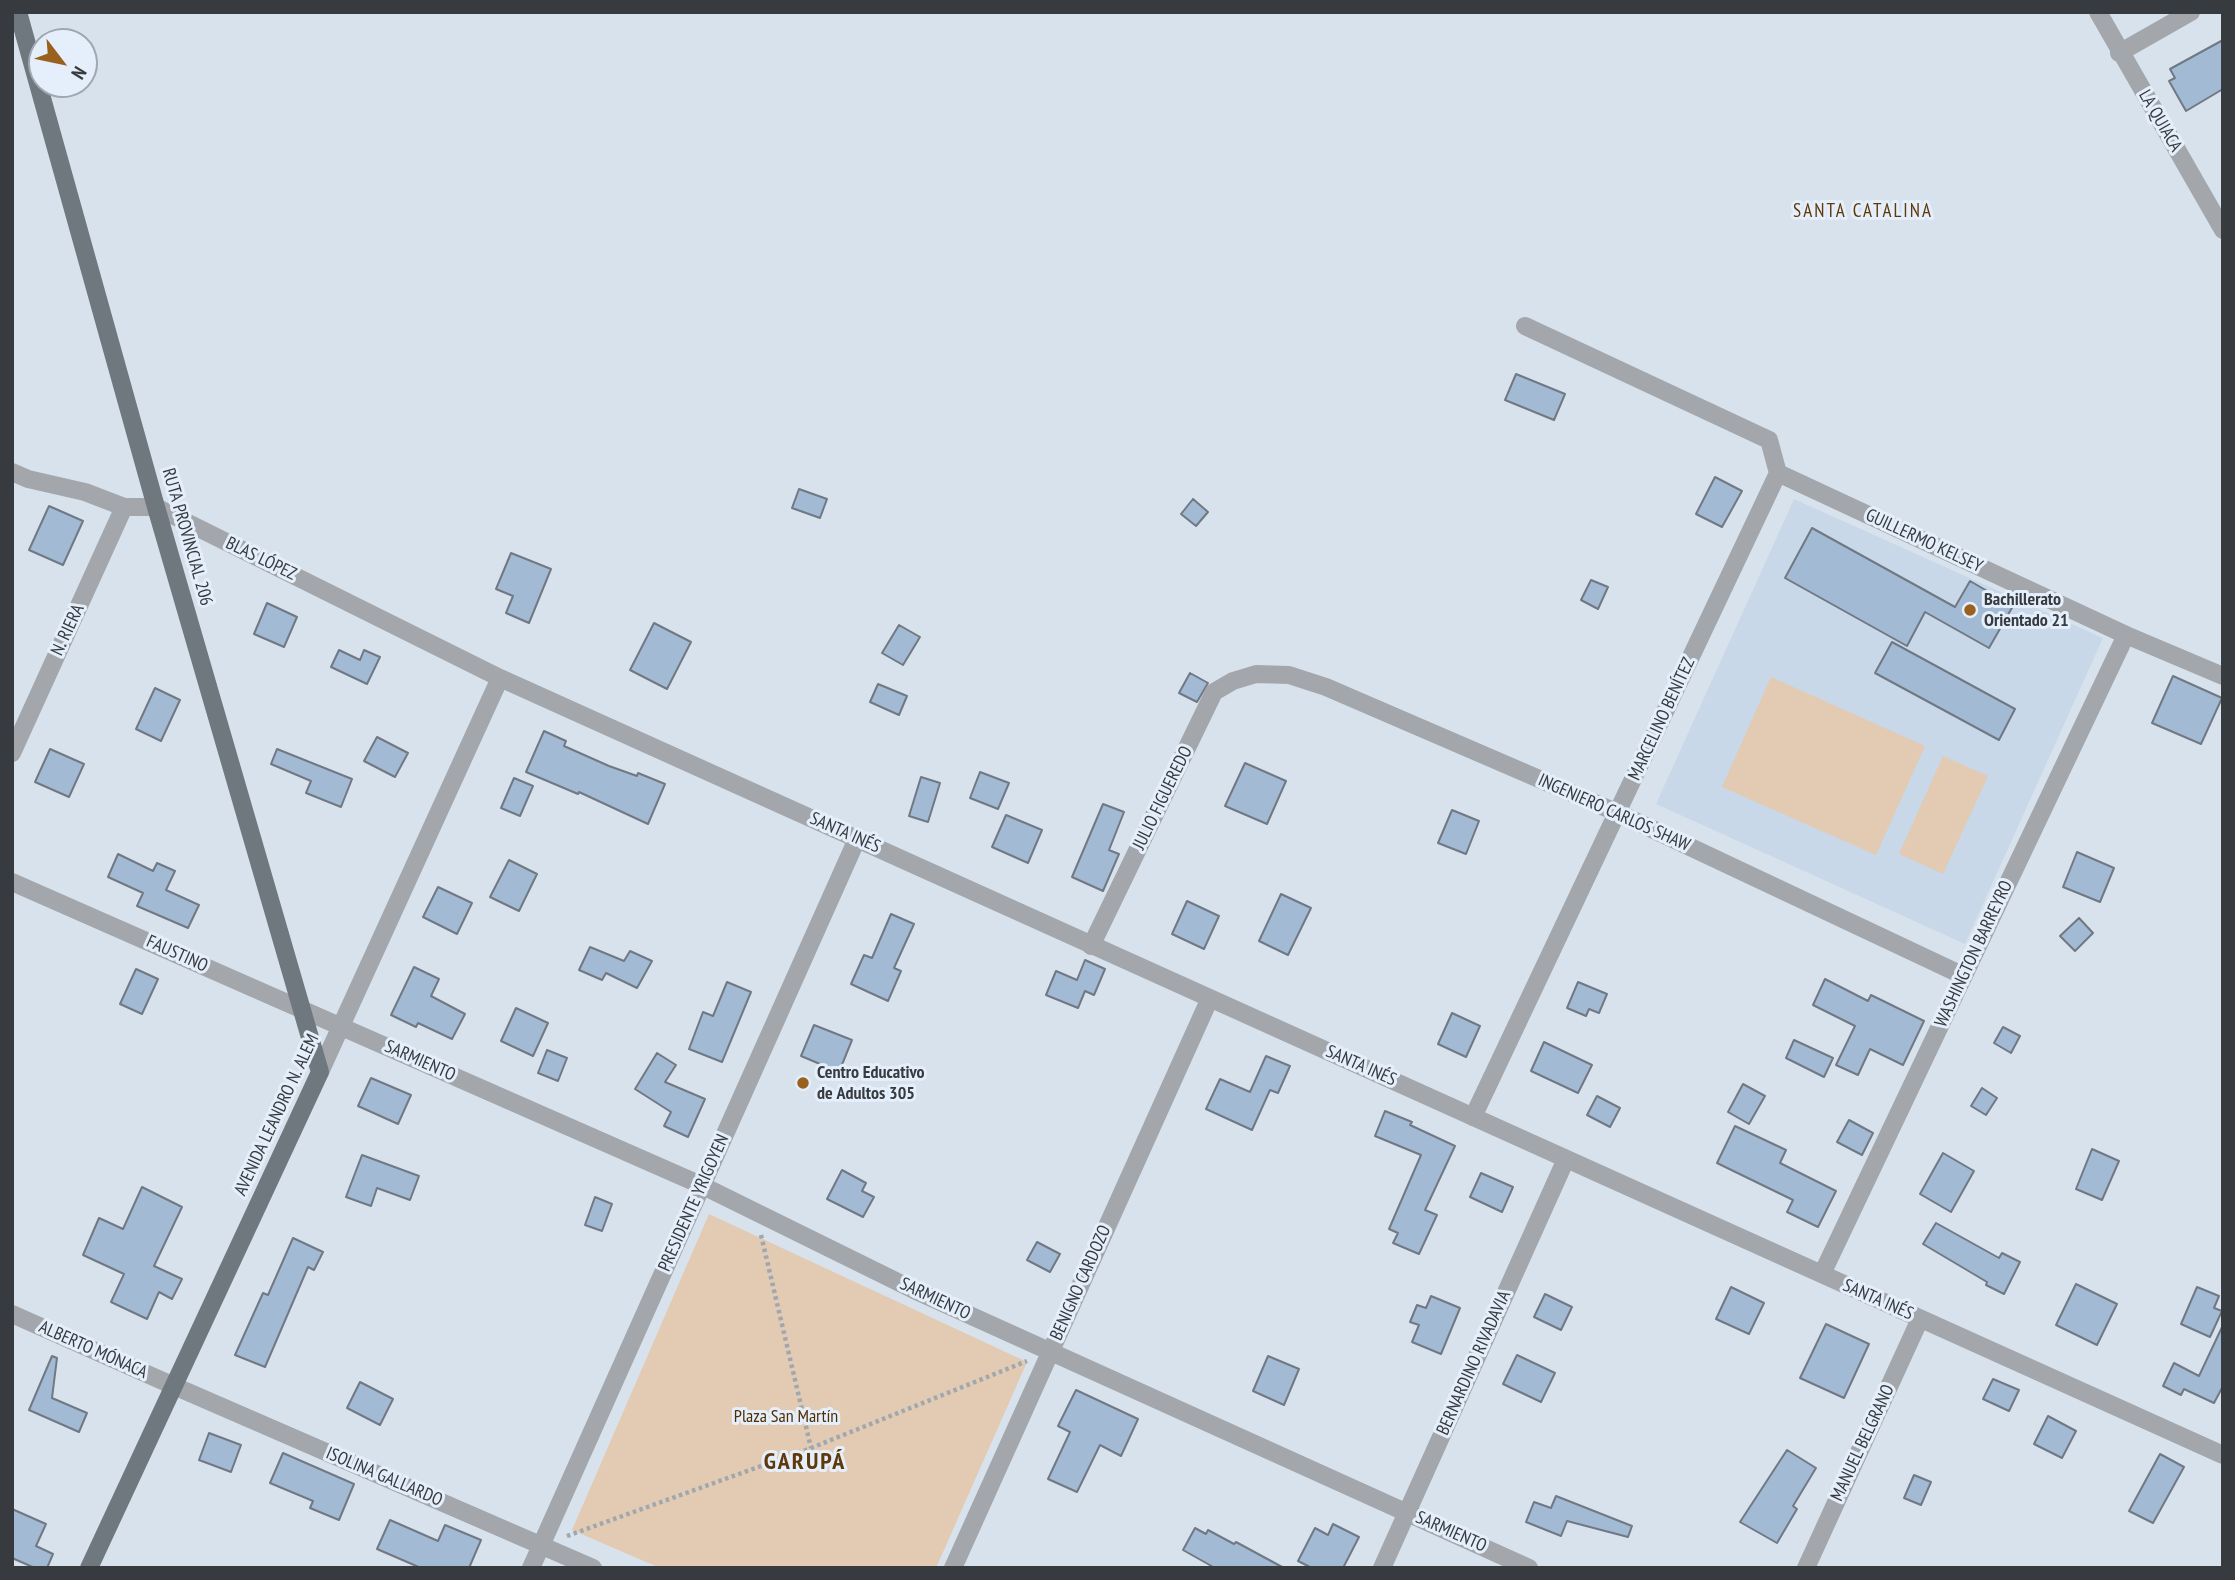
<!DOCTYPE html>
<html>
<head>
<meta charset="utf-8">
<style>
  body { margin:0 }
  #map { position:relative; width:2235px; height:1580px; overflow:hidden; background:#d8e2ed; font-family:"PT Sans Narrow",sans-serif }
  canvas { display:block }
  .frame { position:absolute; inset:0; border:14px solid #373b3f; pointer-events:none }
  .north { position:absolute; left:28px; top:28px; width:70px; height:70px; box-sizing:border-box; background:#e5effb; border:2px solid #9fa7b0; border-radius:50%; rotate:122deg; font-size:19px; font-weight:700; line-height:28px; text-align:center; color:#373b3f }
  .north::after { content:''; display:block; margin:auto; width:24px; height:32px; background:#9a601e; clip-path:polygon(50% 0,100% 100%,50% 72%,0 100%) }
</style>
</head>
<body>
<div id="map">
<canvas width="2235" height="1580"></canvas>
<div class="frame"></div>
<div class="north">N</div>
</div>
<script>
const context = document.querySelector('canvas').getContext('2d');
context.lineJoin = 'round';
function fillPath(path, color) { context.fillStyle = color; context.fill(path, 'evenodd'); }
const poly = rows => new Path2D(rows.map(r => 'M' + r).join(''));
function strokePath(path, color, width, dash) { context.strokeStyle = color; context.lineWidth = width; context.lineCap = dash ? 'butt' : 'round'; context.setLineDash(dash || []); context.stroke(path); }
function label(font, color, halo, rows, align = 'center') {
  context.font = font + ' "PT Sans Narrow",sans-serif'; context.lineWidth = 6; context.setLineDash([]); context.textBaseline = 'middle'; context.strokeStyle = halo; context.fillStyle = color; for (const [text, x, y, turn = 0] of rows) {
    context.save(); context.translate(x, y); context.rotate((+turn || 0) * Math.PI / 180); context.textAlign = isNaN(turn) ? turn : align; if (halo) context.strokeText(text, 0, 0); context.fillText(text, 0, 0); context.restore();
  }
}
fillPath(poly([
  [1794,499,2103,638,1965,944,1656,804]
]), '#c8d8e8');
fillPath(poly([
  [1771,677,1925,746,1876,855,1722,787],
  [1943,756,1988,776,1943,874,1899,854],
  [709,1214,1027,1362,936,1568,660,1568,572,1530]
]), '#e3cab2');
const building = poly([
  [2223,40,2223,89,2186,111,2169,81,2175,78,2170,69,2223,40],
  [1516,374,1565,394,1554,420,1505,400,1516,374],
  [1715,477,1742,491,1722,527,1696,514,1715,477],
  [799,489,827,499,820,518,792,508,799,489],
  [1193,499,1208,512,1196,526,1181,514,1193,499],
  [49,506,83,521,63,565,29,550,49,506],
  [1812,528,1955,607,1970,581,2013,606,1989,648,1925,612,1907,646,1785,578,1812,528],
  [511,553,551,569,529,623,506,613,513,596,496,589,511,553],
  [1591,580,1608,587,1598,609,1581,600,1591,580],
  [267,603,297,617,284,647,254,634,267,603],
  [654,623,691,642,667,689,630,670,654,623],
  [899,625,920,637,903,665,882,653,899,625],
  [1892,642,2015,709,1999,740,1875,673,1892,642],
  [339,650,360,660,364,650,380,657,367,684,331,667,339,650],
  [1190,673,1208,683,1197,702,1179,693,1190,673],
  [2173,676,2222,698,2201,744,2152,723,2173,676],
  [878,684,907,696,899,715,870,702,878,684],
  [155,688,180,700,161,741,136,729,155,688],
  [544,731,566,741,564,746,609,766,637,776,638,773,665,784,648,824,579,792,578,794,526,772,544,731],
  [377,737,408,753,395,777,364,761,377,737],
  [50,749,84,764,69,797,35,782,50,749],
  [277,749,352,779,341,807,306,793,311,781,271,764,277,749],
  [1245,763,1286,781,1267,824,1225,806,1245,763],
  [980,772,1009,783,998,809,970,798,980,772],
  [921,777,940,783,928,822,909,816,921,777],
  [514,778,533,786,520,816,501,808,514,778],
  [1103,804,1124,812,1109,850,1119,854,1103,891,1072,877,1103,804],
  [1452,810,1479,821,1466,854,1438,843,1452,810],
  [1006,815,1042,830,1028,863,992,847,1006,815],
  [2077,852,2114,868,2100,902,2063,887,2077,852],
  [118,854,153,871,157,863,175,871,166,890,199,905,188,928,137,906,143,893,108,877,118,854],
  [509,860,537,874,519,911,490,897,509,860],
  [438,887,472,903,457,934,423,917,438,887],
  [1281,894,1311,908,1288,955,1259,941,1281,894],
  [1187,901,1219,916,1204,949,1172,934,1187,901],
  [891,914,914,924,894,968,901,971,888,1001,851,984,864,955,872,958,891,914],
  [2079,918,2093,933,2075,951,2060,936,2079,918],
  [590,947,624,961,630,951,652,961,637,988,606,973,602,980,579,970,590,947],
  [1085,960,1105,969,1094,995,1085,991,1078,1008,1046,995,1056,971,1077,980,1085,960],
  [414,967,439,979,431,996,465,1014,452,1039,418,1023,416,1027,391,1015,414,967],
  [136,969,158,979,142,1014,120,1004,136,969],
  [1825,979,1868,1001,1871,995,1924,1021,1903,1065,1870,1049,1858,1075,1836,1065,1855,1026,1813,1005,1825,979],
  [727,982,751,992,722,1062,689,1049,703,1012,713,1016,727,982],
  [1578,982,1607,994,1599,1013,1589,1009,1586,1016,1567,1008,1578,982],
  [516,1008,548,1023,533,1056,501,1041,516,1008],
  [1452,1013,1480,1026,1466,1057,1438,1044,1452,1013],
  [814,1025,852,1040,839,1072,801,1056,814,1025],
  [2003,1027,2020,1036,2011,1053,1994,1043,2003,1027],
  [1794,1040,1833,1058,1824,1077,1786,1058,1794,1040],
  [1544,1042,1592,1065,1578,1093,1531,1071,1544,1042],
  [547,1050,567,1058,558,1081,538,1073,547,1050],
  [657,1053,676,1065,665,1082,705,1099,688,1137,664,1126,671,1112,635,1089,657,1053],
  [1266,1056,1290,1066,1278,1093,1270,1090,1252,1130,1206,1109,1220,1079,1250,1092,1266,1056],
  [371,1078,411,1095,398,1124,358,1106,371,1078],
  [1743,1084,1765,1096,1749,1124,1728,1112,1743,1084],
  [1982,1088,1997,1098,1986,1115,1971,1106,1982,1088],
  [1597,1096,1620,1108,1610,1127,1587,1115,1597,1096],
  [1385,1111,1412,1122,1410,1125,1455,1146,1425,1210,1437,1215,1419,1254,1393,1243,1398,1233,1389,1229,1421,1155,1375,1136,1385,1111],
  [1849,1120,1873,1133,1862,1155,1837,1142,1849,1120],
  [1735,1126,1786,1150,1780,1163,1836,1191,1818,1227,1787,1212,1793,1200,1717,1163,1735,1126],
  [2092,1149,2119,1161,2102,1200,2076,1189,2092,1149],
  [1943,1153,1974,1171,1951,1212,1920,1194,1943,1153],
  [362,1155,419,1176,410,1200,377,1188,371,1206,346,1197,362,1155],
  [842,1170,866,1183,862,1191,874,1197,863,1217,827,1199,842,1170],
  [1481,1173,1513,1187,1502,1212,1470,1197,1481,1173],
  [142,1187,182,1207,154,1266,182,1279,172,1299,159,1292,147,1319,111,1302,124,1274,83,1255,99,1218,123,1229,142,1187],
  [595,1197,612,1204,602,1231,585,1225,595,1197],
  [1936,1223,1999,1258,2002,1253,2020,1262,2004,1294,1986,1285,1987,1282,1923,1244,1936,1223],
  [293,1238,323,1252,314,1270,308,1267,265,1367,235,1355,263,1293,268,1295,293,1238],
  [1037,1242,1060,1254,1050,1272,1027,1260,1037,1242],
  [2076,1284,2117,1304,2097,1345,2056,1325,2076,1284],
  [1731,1287,1764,1303,1749,1334,1716,1319,1731,1287],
  [2197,1287,2219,1296,2214,1308,2222,1311,2210,1337,2181,1324,2197,1287],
  [1545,1294,1572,1307,1561,1330,1534,1317,1545,1294],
  [1431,1296,1460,1308,1441,1354,1412,1342,1419,1325,1410,1322,1417,1305,1426,1308,1431,1296],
  [1826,1324,1869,1344,1844,1398,1800,1378,1826,1324],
  [2223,1325,2223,1386,2214,1403,2184,1389,2181,1395,2163,1386,2174,1363,2199,1376,2223,1325],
  [1517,1355,1555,1373,1541,1402,1503,1384,1517,1355],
  [52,1356,57,1358,52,1398,87,1413,79,1432,29,1410,52,1356],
  [1268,1356,1299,1369,1284,1405,1253,1391,1268,1356],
  [1993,1379,2019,1390,2009,1411,1983,1399,1993,1379],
  [360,1382,393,1399,380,1425,347,1408,360,1382],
  [1076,1390,1138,1419,1121,1456,1100,1445,1077,1492,1048,1479,1070,1432,1058,1426,1076,1390],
  [2048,1416,2076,1431,2062,1458,2034,1444,2048,1416],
  [209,1433,241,1445,231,1472,199,1460,209,1433],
  [1787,1450,1816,1468,1793,1506,1797,1509,1777,1543,1740,1522,1787,1450],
  [283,1453,354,1484,339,1520,310,1508,313,1501,270,1483,283,1453],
  [2160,1454,2184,1467,2153,1523,2129,1511,2160,1454],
  [1914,1475,1931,1482,1921,1505,1904,1498,1914,1475],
  [1556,1496,1632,1526,1628,1537,1567,1521,1561,1536,1526,1522,1534,1502,1551,1508,1556,1496],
  [12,1509,46,1524,36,1546,53,1554,47,1568,35,1568,12,1558,12,1509],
  [390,1520,438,1541,445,1525,481,1540,469,1568,421,1568,377,1549,390,1520],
  [1333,1524,1359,1537,1343,1568,1312,1568,1298,1561,1315,1528,1328,1535,1333,1524],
  [1195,1528,1206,1534,1208,1530,1234,1544,1236,1542,1284,1568,1215,1568,1183,1550,1195,1528]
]);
fillPath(building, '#a2bad3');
strokePath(building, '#707983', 2);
strokePath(poly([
  [761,1235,811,1448],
  [567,1536,811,1448,1027,1361]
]), '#9fa7af', 4.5, [3.5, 3.5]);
strokePath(poly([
  [2098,12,2223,230],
  [2119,53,2191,12],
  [1525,326,1769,440,1778,473],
  [12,472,28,479,85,492,124,507,156,507,500,678,2223,1455],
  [1778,473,2126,635,2223,676],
  [12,753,124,507],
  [12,882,701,1185,914,1290,1529,1568],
  [1091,946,1214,692,1233,681,1256,674,1289,675,1326,687,1618,813,1964,976],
  [320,1072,500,678],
  [1473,1117,1778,473],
  [1822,1274,2126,635],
  [12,1314,174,1386,593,1568],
  [531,1568,857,839],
  [953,1568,1210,998],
  [1382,1568,1566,1159],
  [1806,1568,1920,1319]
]), '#a3a7ac', 18);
strokePath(poly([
  [18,12,156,507,320,1072,89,1568]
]), '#6f777f', 18);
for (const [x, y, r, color] of [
  [1970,610,7,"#9a601e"],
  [803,1083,7,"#9a601e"]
]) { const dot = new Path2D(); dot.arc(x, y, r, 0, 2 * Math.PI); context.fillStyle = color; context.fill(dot); strokePath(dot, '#e5effb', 2.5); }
label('18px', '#373b3f', '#e5effb', [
  ["LA QUIACA",2160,121,60],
  ["RUTA PROVINCIAL 206",187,537,74],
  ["GUILLERMO KELSEY",1924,541,25],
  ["BLAS LÓPEZ",261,559,26],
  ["N. RIERA",68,630,-65],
  ["MARCELINO BENÍTEZ",1662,719,-65],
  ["JULIO FIGUEREDO",1163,798,-64],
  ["INGENIERO CARLOS SHAW",1614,813,24],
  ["SANTA INÉS",845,833,24],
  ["FAUSTINO",177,954,24],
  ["WASHINGTON BARREYRO",1974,954,-65],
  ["SARMIENTO",420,1061,24],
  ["SANTA INÉS",1361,1066,24],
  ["AVENIDA LEANDRO N. ALEM",277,1115,-65],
  ["PRESIDENTE YRIGOYEN",694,1203,-66],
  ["BENIGNO CARDOZO",1081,1283,-66],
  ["SARMIENTO",935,1299,25],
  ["SANTA INÉS",1878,1300,24],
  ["ALBERTO MÓNACA",93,1350,24],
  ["BERNARDINO RIVADAVIA",1474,1363,-66],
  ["MANUEL BELGRANO",1863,1443,-65],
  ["ISOLINA GALLARDO",384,1477,23],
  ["SARMIENTO",1451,1532,24]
]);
label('bold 18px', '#373b3f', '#e5effb', [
  ["Bachillerato",1984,600],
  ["Orientado 21",1984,621],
  ["Centro Educativo",817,1073],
  ["de Adultos 305",817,1094]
], 'left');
label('18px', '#512e01', '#e5effb', [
  ["Plaza San Martín",786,1417]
]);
context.letterSpacing = '2px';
label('19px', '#60390a', '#e5effb', [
  ["SANTA CATALINA",1863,212]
]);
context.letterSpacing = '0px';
context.letterSpacing = '2px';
label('bold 24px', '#60390a', '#e5effb', [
  ["GARUPÁ",805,1462]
]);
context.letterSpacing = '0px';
</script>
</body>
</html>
